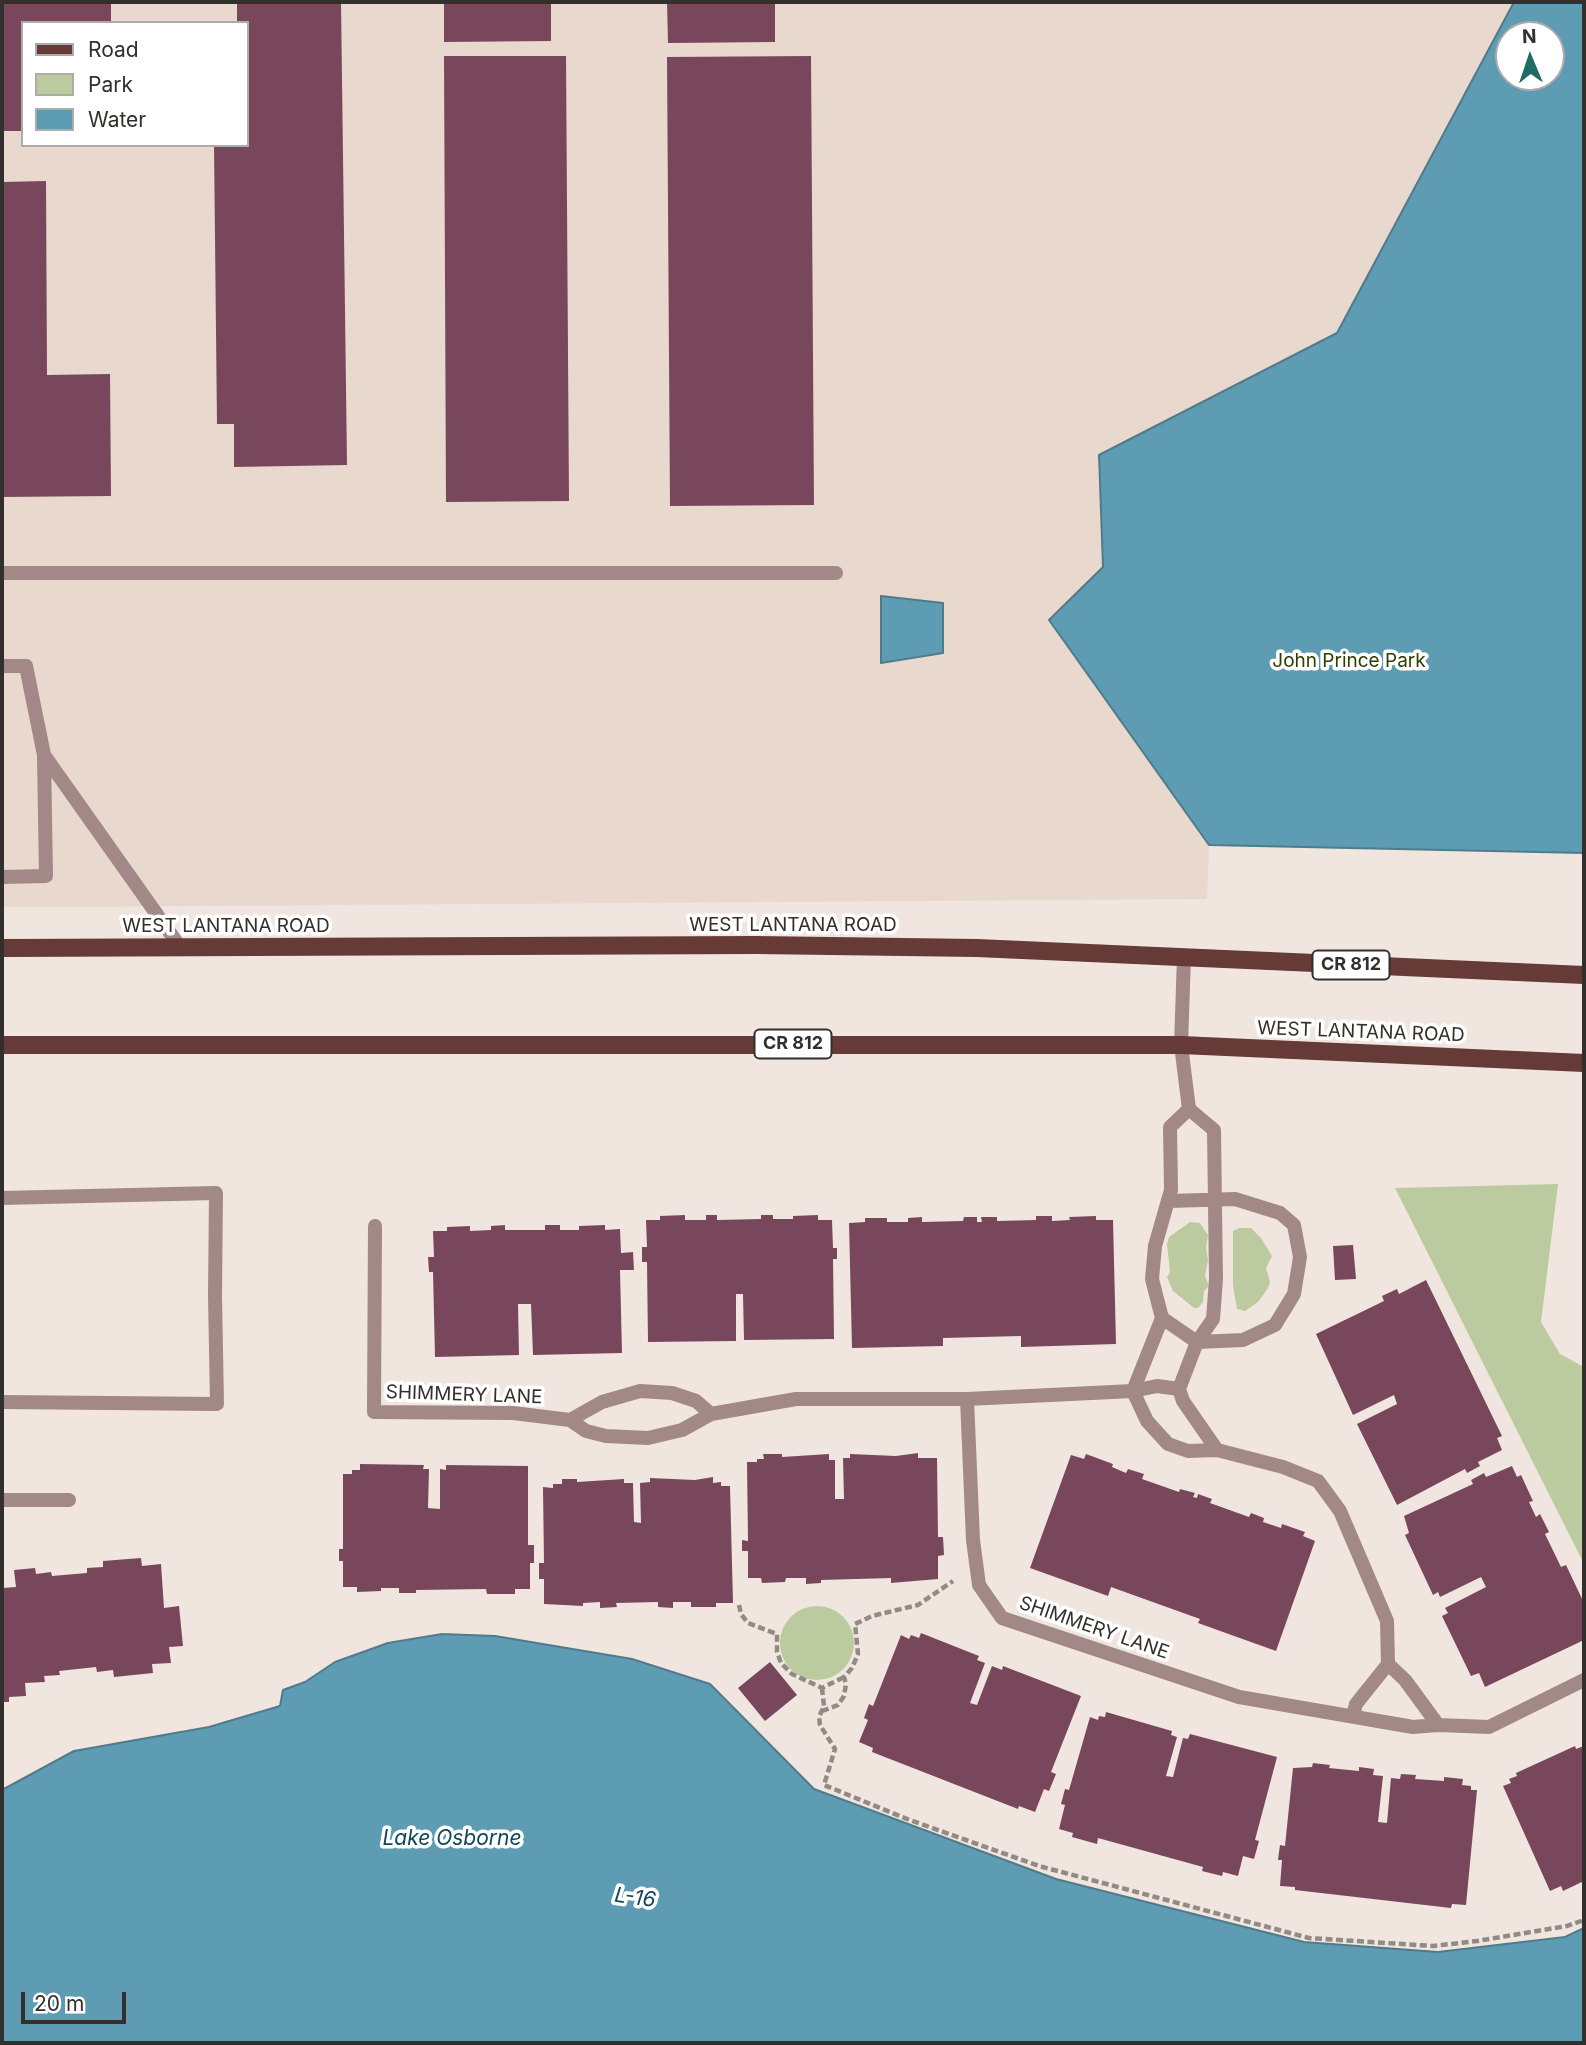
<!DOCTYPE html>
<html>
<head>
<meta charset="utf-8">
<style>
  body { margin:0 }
  #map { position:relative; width:1586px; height:2045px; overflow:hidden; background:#f0e6df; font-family:Inter,sans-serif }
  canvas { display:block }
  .frame { position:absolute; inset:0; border:4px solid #332f2c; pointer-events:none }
  .legend { position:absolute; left:21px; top:21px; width:228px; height:126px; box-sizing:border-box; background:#fff; border:2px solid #adacab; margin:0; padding:9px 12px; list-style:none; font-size:21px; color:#332f2c }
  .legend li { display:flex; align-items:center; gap:14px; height:35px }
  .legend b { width:35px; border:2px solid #adacab }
  .north { position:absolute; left:1495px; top:21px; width:70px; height:70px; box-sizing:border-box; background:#fff; border:2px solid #adacab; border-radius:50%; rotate:358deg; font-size:19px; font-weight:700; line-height:28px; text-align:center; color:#332f2c }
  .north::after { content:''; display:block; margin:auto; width:24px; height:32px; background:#1f6b67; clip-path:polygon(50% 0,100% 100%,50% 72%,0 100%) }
  .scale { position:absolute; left:21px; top:1992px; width:105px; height:32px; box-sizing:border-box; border:4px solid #332f2c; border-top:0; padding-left:9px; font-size:21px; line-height:24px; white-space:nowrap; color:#332f2c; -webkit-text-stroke:5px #fff; paint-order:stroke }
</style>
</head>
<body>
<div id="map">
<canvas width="1586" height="2045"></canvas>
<div class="frame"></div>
<ul class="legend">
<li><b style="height:9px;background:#653a37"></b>Road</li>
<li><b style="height:19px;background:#bcca9f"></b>Park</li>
<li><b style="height:19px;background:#5d9cb3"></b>Water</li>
</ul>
<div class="north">N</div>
<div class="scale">20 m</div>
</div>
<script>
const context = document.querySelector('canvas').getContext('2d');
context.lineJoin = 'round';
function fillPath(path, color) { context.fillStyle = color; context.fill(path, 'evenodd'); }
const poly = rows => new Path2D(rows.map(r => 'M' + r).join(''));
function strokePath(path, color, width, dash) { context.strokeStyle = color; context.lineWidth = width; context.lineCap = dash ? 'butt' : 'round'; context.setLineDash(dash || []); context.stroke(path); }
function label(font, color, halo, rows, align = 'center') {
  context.font = font + ' Inter,sans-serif'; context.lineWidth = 7; context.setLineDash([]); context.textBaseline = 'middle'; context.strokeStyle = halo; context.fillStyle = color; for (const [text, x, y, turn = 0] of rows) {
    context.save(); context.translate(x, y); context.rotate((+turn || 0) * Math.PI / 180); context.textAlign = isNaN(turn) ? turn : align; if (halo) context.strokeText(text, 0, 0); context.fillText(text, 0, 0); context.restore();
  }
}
fillPath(poly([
  [2,2,1514,2,1337,333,1099,455,1209,845,1207,899,62,907,2,907],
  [23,23,247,23,247,145,23,145]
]), '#e9d8cd');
fillPath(poly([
  [1558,1184,1541,1322,1560,1354,1584,1367,1584,1564,1395,1188],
  [1190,1222,1200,1223,1208,1235,1206,1248,1208,1260,1205,1276,1209,1286,1204,1291,1203,1302,1198,1308,1194,1308,1173,1291,1167,1277,1170,1272,1167,1244,1169,1237],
  [1239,1228,1251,1228,1261,1238,1272,1256,1266,1268,1270,1282,1268,1288,1258,1302,1245,1311,1237,1309,1233,1285,1233,1231],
  '780 1643a37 37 0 1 1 74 0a37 37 0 1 1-74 0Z'
]), '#bcca9f');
const water = poly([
  [1514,2,1584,2,1584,853,1209,845,1049,620,1103,567,1099,455,1337,333,1514,2],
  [1509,35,1551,35,1551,77,1509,77,1509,35],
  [881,596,943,603,943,653,881,663,881,596],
  [442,1634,495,1636,632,1659,710,1684,814,1789,1056,1879,1304,1942,1438,1952,1565,1937,1584,1928,1584,2043,2,2043,2,1790,74,1751,209,1727,280,1706,283,1690,305,1682,335,1662,388,1643,442,1634]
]);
fillPath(water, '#5d9cb3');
strokePath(water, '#507b8a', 2);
fillPath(poly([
  [2,2,111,2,111,23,23,23,23,131,2,131],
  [237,2,341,2,347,465,234,467,234,424,217,424,214,145,247,145,247,23,237,23],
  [444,2,551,2,551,41,444,42],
  [667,2,775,2,775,42,668,43],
  [444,56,566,56,569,501,446,502],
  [811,56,814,505,670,506,667,57],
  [46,181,47,375,110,374,111,496,2,497,2,182],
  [685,1215,685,1220,706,1220,706,1215,717,1215,717,1220,761,1219,761,1215,773,1215,773,1219,793,1219,793,1216,818,1215,818,1220,832,1220,833,1248,837,1248,837,1259,833,1259,834,1339,744,1340,743,1294,736,1294,736,1341,648,1342,647,1262,642,1262,642,1247,647,1247,646,1220,660,1220,660,1216],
  [1036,1216,1052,1216,1052,1221,1070,1220,1069,1217,1096,1216,1096,1220,1113,1220,1116,1344,1021,1347,1021,1336,943,1338,943,1346,852,1348,849,1223,865,1222,865,1218,887,1218,887,1222,908,1222,908,1218,922,1217,922,1222,963,1221,964,1217,977,1217,977,1222,982,1222,981,1217,997,1217,997,1221,1036,1220],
  [505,1225,505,1230,545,1230,545,1225,560,1225,560,1230,579,1230,579,1226,605,1225,605,1230,620,1229,621,1253,633,1252,634,1270,620,1270,622,1353,533,1355,531,1304,518,1304,519,1355,435,1357,433,1272,429,1272,428,1257,434,1257,433,1231,447,1231,447,1227,470,1226,470,1231,491,1230,491,1226],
  [1353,1245,1356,1279,1335,1280,1333,1246],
  [1426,1280,1502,1436,1497,1438,1502,1450,1478,1462,1480,1466,1467,1473,1465,1469,1397,1505,1357,1424,1397,1404,1394,1395,1353,1415,1316,1334,1384,1301,1382,1296,1397,1289,1399,1294],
  [918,1453,918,1458,937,1458,938,1537,943,1537,944,1555,938,1556,938,1579,891,1583,891,1578,821,1580,821,1583,806,1584,806,1578,786,1578,785,1582,762,1583,761,1578,748,1578,748,1551,742,1551,742,1540,748,1541,747,1462,757,1462,757,1459,764,1459,763,1454,782,1454,782,1457,829,1454,829,1460,835,1460,835,1499,844,1499,843,1458,850,1458,850,1454,896,1456],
  [1086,1454,1113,1464,1112,1467,1126,1473,1128,1469,1144,1474,1142,1479,1179,1492,1180,1489,1195,1493,1193,1497,1197,1498,1198,1494,1212,1499,1210,1503,1249,1517,1251,1513,1264,1518,1263,1522,1281,1528,1282,1524,1305,1532,1303,1536,1315,1541,1276,1651,1198,1623,1200,1619,1111,1587,1108,1596,1030,1568,1071,1455,1084,1459],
  [360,1464,424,1465,423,1469,429,1469,428,1508,440,1509,440,1469,446,1470,446,1465,528,1466,528,1545,534,1545,534,1563,530,1563,530,1589,515,1589,515,1594,487,1594,486,1589,416,1590,416,1593,399,1593,399,1588,381,1588,381,1591,357,1592,357,1587,343,1587,343,1561,339,1561,339,1549,343,1549,343,1474,352,1474,352,1470,360,1470],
  [1512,1466,1517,1477,1521,1475,1533,1501,1529,1502,1536,1517,1540,1514,1549,1532,1545,1534,1561,1567,1566,1565,1584,1603,1584,1640,1485,1687,1479,1673,1471,1676,1442,1616,1448,1613,1445,1608,1486,1587,1481,1577,1440,1597,1438,1592,1433,1595,1405,1535,1409,1533,1404,1516,1473,1484,1471,1480,1484,1473,1486,1477],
  [713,1477,713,1483,721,1482,721,1486,730,1486,733,1603,716,1603,716,1607,691,1607,691,1602,673,1602,673,1608,658,1607,658,1602,616,1603,617,1607,600,1608,600,1602,583,1603,583,1606,544,1604,544,1579,539,1579,539,1563,544,1563,543,1487,553,1488,553,1484,562,1484,562,1479,577,1479,577,1482,624,1479,624,1483,633,1483,634,1522,641,1523,640,1483,650,1482,650,1478,695,1480],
  [141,1558,142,1566,161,1564,164,1608,179,1606,183,1646,169,1647,171,1663,152,1664,153,1673,114,1677,113,1670,97,1672,96,1667,59,1671,60,1675,44,1676,45,1682,25,1683,26,1696,9,1697,9,1702,2,1702,2,1588,16,1587,14,1570,35,1568,36,1574,51,1572,52,1576,87,1573,87,1568,103,1567,103,1561],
  [921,1633,979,1656,977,1660,985,1663,970,1703,977,1705,992,1666,1002,1670,1003,1666,1081,1696,1051,1772,1056,1774,1049,1791,1044,1789,1035,1812,1019,1806,1018,1809,872,1752,873,1748,859,1742,868,1720,864,1718,869,1704,873,1706,901,1635,909,1639,911,1635,919,1638],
  [770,1662,797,1695,765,1721,738,1688],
  [1106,1712,1172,1731,1171,1735,1177,1737,1166,1776,1173,1777,1183,1738,1188,1739,1190,1734,1277,1757,1255,1840,1259,1841,1254,1859,1243,1856,1238,1876,1223,1872,1222,1876,1202,1871,1203,1867,1098,1838,1097,1844,1072,1837,1073,1833,1059,1829,1065,1805,1061,1804,1065,1789,1069,1790,1090,1717,1098,1720,1099,1716,1105,1717],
  [1575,1746,1576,1749,1584,1746,1584,1881,1563,1891,1561,1886,1550,1891,1503,1786,1511,1783,1509,1779,1517,1776,1516,1773],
  [1313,1763,1330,1765,1329,1768,1359,1771,1359,1767,1374,1769,1373,1775,1383,1776,1378,1822,1387,1823,1391,1778,1400,1779,1401,1774,1416,1775,1415,1779,1444,1781,1444,1777,1463,1779,1462,1785,1471,1786,1471,1790,1477,1790,1466,1905,1452,1904,1451,1908,1295,1890,1295,1887,1280,1886,1282,1860,1278,1860,1280,1845,1285,1846,1293,1768,1312,1767]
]), '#79475c');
strokePath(poly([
  [739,1605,741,1614,748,1623,777,1634,777,1652,781,1663,792,1674,822,1688,844,1677],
  [822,1688,824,1706,819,1717,820,1725,835,1749,824,1785,907,1819,1039,1866,1309,1938,1433,1946,1477,1941,1567,1926,1584,1920],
  [822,1711,838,1705,844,1696,846,1684,844,1677,852,1668,858,1654,855,1624,872,1616,918,1605,953,1581]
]), '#918a85', 4.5, [7, 3.5]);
strokePath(poly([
  [2,573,836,573],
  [2,666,26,666,44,755,180,947],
  [2,877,46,876,44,755],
  [2,1198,216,1193,215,1296,217,1404,2,1402],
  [1169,1201,1235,1199,1280,1213,1294,1225,1300,1257,1294,1294,1275,1325,1243,1340,1197,1342],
  [375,1226,374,1412,513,1413,570,1420,586,1431,606,1436,648,1438,682,1430,711,1414,796,1399,967,1399,1133,1391,1157,1386,1179,1389],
  [1162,1318,1197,1342],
  [1133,1391,1162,1318,1152,1279,1155,1246,1171,1190,1170,1127,1189,1109,1214,1130,1216,1279,1213,1319,1197,1342,1179,1389,1183,1401,1217,1450],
  [1133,1391,1147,1421,1168,1444,1188,1451,1217,1450,1283,1467,1318,1481,1340,1511,1387,1621,1388,1664,1356,1704,1353,1716],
  [967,1399,973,1540,979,1585,1002,1618,1239,1697,1413,1727,1438,1725,1489,1727,1584,1680],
  [570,1420,602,1402,640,1391,672,1393,696,1401,711,1414],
  [2,1500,69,1500],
  [1388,1664,1405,1680,1438,1725]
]), '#a28886', 14);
strokePath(poly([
  [1184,957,1181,1045,1189,1109]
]), '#a28886', 14);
strokePath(poly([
  [2,948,756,945,977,948,1584,975],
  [2,1045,1181,1045,1584,1063]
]), '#653a37', 18);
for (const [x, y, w] of [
  [1351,965,77],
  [793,1044,77]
]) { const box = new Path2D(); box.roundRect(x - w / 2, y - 14.5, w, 29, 5); context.fillStyle = '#fff'; context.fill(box); strokePath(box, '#332f2c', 2); }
label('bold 18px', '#332f2c', null, [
  ["CR 812",1351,965],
  ["CR 812",793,1044]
]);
label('19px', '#303e00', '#fff', [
  ["John Prince Park",1349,661]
]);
label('19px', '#332f2c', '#fff', [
  ["WEST LANTANA ROAD",793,925],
  ["WEST LANTANA ROAD",226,926],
  ["WEST LANTANA ROAD",1361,1032,2],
  ["SHIMMERY LANE",464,1395,2],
  ["SHIMMERY LANE",1094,1628,19]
]);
label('italic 21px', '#114759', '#fff', [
  ["Lake Osborne",452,1839],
  ["L-16",635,1898,8]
]);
</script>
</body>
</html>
